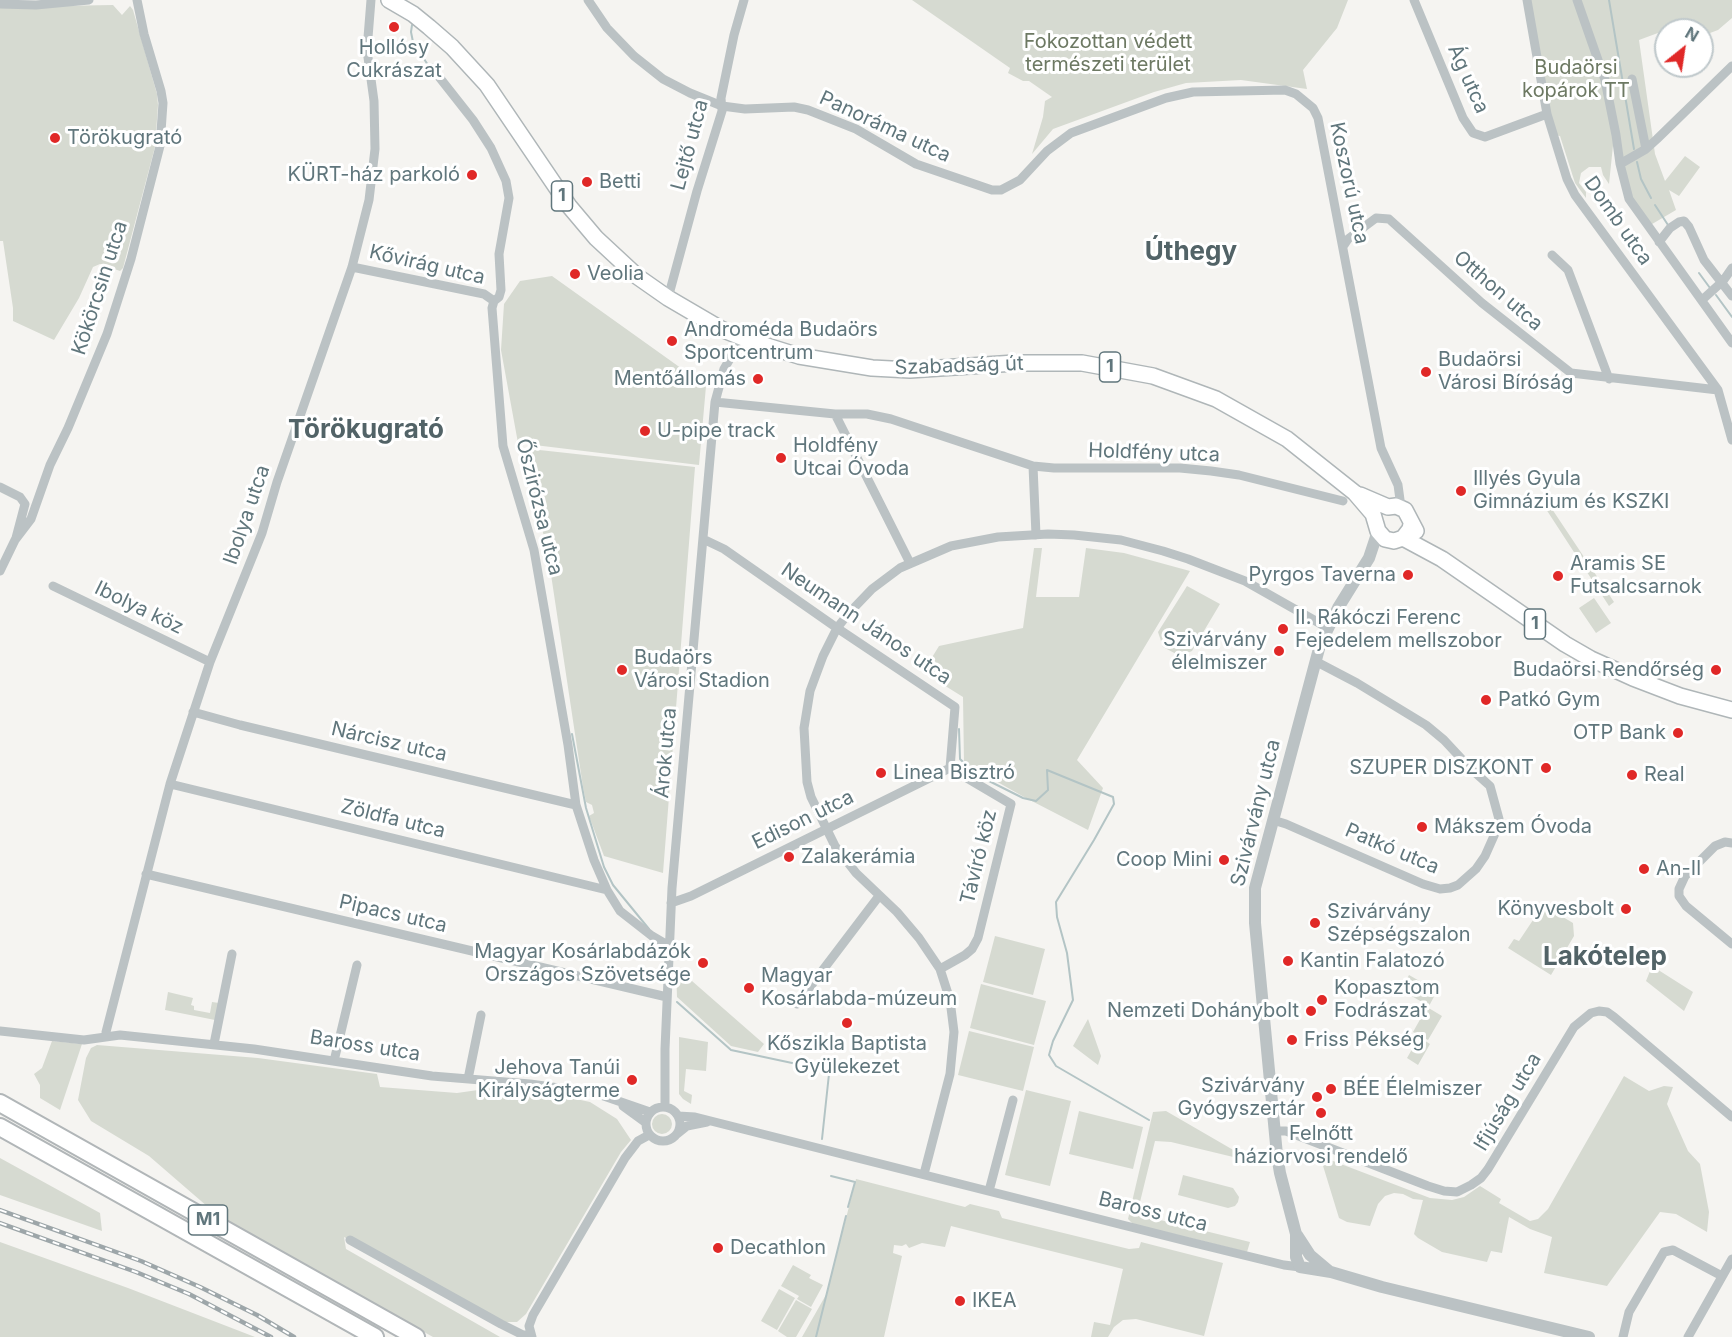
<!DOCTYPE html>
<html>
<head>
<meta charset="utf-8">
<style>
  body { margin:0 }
  #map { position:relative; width:1732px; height:1337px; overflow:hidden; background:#f5f4f1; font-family:Inter,sans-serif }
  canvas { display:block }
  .north { position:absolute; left:1654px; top:18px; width:60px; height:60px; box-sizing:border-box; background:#fff; border:2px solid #bfc8cb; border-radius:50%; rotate:30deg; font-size:16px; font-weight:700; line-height:24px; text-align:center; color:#60767c }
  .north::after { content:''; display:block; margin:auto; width:21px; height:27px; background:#e02827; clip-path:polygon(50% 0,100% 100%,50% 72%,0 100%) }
</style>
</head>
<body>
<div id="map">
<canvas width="1732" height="1337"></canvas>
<div class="north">N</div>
</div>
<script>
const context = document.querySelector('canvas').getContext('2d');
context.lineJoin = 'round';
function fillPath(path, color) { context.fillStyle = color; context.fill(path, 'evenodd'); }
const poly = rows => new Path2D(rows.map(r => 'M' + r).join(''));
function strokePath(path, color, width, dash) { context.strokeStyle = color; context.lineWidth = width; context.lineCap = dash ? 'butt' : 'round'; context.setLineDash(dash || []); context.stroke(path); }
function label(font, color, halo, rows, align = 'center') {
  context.font = font + ' Inter,sans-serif'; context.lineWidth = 6; context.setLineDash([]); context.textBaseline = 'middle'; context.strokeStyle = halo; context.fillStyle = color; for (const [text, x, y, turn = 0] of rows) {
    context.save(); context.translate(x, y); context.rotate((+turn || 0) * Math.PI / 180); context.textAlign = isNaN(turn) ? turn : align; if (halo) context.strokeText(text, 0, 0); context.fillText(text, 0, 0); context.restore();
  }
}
fillPath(poly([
  [912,0,1348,0,1337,28,1303,70,1307,89,1241,80,1186,83,1154,92,1053,129,1032,154,1043,117,1045,101,1052,97,1029,81,1023,81,1008,73,1010,68],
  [1526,0,1732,0,1732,18,1718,30,1702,36,1702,30,1666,30,1639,40,1655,154,1665,181,1685,156,1700,167,1679,196,1669,190,1676,210,1647,227,1637,212,1614,136,1609,184,1603,175,1601,167,1589,167,1581,173,1579,183,1586,192,1586,198,1575,183,1560,136,1554,135],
  [113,5,122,15,130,6,133,10,157,94,158,105,155,147,123,268,120,271,100,264,93,267,79,298,54,340,13,321,13,308,3,241,0,241,0,7],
  [552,276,706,386,699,465,518,443,501,350,504,304,520,281],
  [521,448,695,467,663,873,604,856,589,816,594,813,592,805,586,802,583,787,547,548],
  [1548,503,1614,602,1609,606,1544,506],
  [1034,548,1042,548,1036,597,1079,597,1086,548,1124,553,1190,571,1077,760,1103,788,1088,830,1024,797,964,763,963,697,923,672,939,646,1023,628],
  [1187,586,1220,604,1192,651,1180,656,1163,647,1158,632],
  [1594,598,1611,623,1596,633,1579,608],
  [1543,905,1573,923,1574,936,1551,975,1508,948,1514,939,1519,941],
  [995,936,1045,949,1033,995,983,982],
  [1652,966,1693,992,1684,1011,1646,981],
  [676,967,764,1044,758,1052,731,1046,677,997],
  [1409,975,1437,991,1429,1006,1401,990],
  [981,984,1046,1001,1034,1045,970,1028],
  [168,992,193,998,191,1005,194,1006,194,1010,210,1013,212,1002,219,1003,215,1020,165,1010],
  [1427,1007,1442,1016,1428,1040,1413,1032],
  [1088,1019,1101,1056,1098,1065,1073,1046],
  [969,1031,1034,1047,1023,1091,958,1075],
  [679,1037,708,1042,706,1071,686,1069,684,1091,692,1095,691,1104,683,1099,679,1094],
  [1419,1037,1430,1044,1418,1065,1407,1058],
  [52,1041,82,1044,60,1110,40,1098,40,1085,34,1074,42,1068],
  [97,1045,258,1058,377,1074,380,1087,457,1093,492,1088,548,1093,590,1102,617,1119,631,1140,621,1152,526,1314,517,1322,504,1322,344,1237,346,1249,500,1337,433,1337,223,1220,149,1156,91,1121,78,1100,86,1058,91,1048],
  [1624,1076,1649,1091,1664,1086,1673,1087,1667,1104,1688,1151,1700,1164,1709,1212,1707,1232,1676,1214,1660,1212,1607,1286,1544,1273,1552,1237,1530,1229,1509,1217,1502,1253,1491,1251,1487,1262,1442,1252,1418,1238,1414,1234,1423,1200,1413,1199,1403,1194,1394,1193,1385,1196,1378,1204,1370,1226,1347,1222,1339,1218,1320,1156,1430,1198,1452,1200,1464,1197,1480,1186,1501,1199,1499,1203,1530,1221,1538,1219,1548,1209],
  [1026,1090,1071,1101,1050,1186,1005,1175],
  [1079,1111,1143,1127,1133,1169,1069,1154],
  [1166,1111,1254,1162,1171,1142,1155,1141,1140,1202,1146,1208,1144,1216,1250,1242,1247,1252,1133,1224,1128,1219,1153,1112],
  '652 1124a10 10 0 1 1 20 0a10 10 0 1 1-20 0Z',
  [0,1158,100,1213,102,1231,0,1195],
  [1183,1175,1233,1188,1239,1197,1238,1202,1235,1206,1228,1208,1178,1195],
  [856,1179,965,1207,970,1204,999,1211,1002,1218,1129,1249,1139,1248,1141,1242,1223,1263,1204,1336,1136,1319,1123,1320,1114,1327,1108,1337,1091,1337,1094,1322,1110,1325,1123,1269,951,1226,945,1247,922,1243,909,1248,906,1244,902,1246,894,1245,893,1253,902,1256,884,1337,802,1337,827,1293],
  [0,1242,128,1288,255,1337,0,1337],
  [793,1265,811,1275,809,1278,823,1285,811,1307,797,1299,799,1296,781,1286],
  [779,1289,795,1298,777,1330,761,1321],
  [796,1300,812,1309,796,1337,787,1337,778,1331]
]), '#d6dad1');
strokePath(poly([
  [1609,0,1634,149],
  [412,25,411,32,413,42,428,65],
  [1637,162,1641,179,1651,198],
  [1655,205,1668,225],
  [1699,273,1710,288],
  [1716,295,1732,317],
  [959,729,960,759,977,775,1023,798,1036,801,1048,790,1047,770,1113,797,1114,804,1094,840,1056,902,1057,917,1067,953,1073,1000,1053,1041,1049,1055,1056,1066,1149,1120],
  [572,734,586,808,604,867,613,885,649,929],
  [677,1002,731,1050,825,1070,829,1074,822,1139],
  [831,1176,855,1182,848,1207],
  [816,1337,846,1216]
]), '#b3c4c5', 2);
const primary = poly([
  [389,0,413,14,429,27,452,47,487,85,569,206,596,238,638,277,668,298,721,329,751,341,799,356,872,368,910,370,1015,363,1082,363,1153,376,1216,399,1287,439,1355,493,1373,514,1378,531,1385,539,1394,541,1403,538,1410,529,1411,524],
  [1360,495,1388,507,1396,506,1405,510,1416,531],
  [1403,538,1442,559,1565,644,1591,659,1633,678,1680,696,1732,710]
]);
const motorway = poly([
  [0,1103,416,1337],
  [0,1127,375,1337]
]);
strokePath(primary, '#afb6b8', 18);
strokePath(motorway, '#b1b6b8', 20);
strokePath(poly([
  [588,0,607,28,634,56,663,79,690,93,722,106,745,109,794,107,808,110,856,129,916,164,992,190,1001,190,1020,180,1047,151,1071,133,1166,98,1193,92,1285,90,1296,94,1313,108,1318,118,1381,448,1398,485,1401,507],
  [1414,0,1463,118,1473,133,1485,137,1547,114],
  [1527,0,1547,114,1567,179,1575,195,1718,390,1732,440],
  [1577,0,1605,80,1616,135,1620,164,1629,199,1732,343],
  [0,4,36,5,89,0],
  [432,68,473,120,491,148,506,181,509,198,499,254,501,290,499,297,494,301,492,308,503,446,534,550,568,745,576,805,594,860,607,890,620,911,652,936,669,946],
  [1632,79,1646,149],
  [1620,164,1646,149,1657,139,1732,66],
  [1659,242,1670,228,1679,222,1684,221,1689,227,1704,260,1732,296],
  [1344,245,1348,239,1376,218,1389,219,1482,303,1571,373,1718,390],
  [1552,255,1568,270,1609,379],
  [352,267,484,294,494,301],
  [668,298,697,191,722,111,721,98,734,35,744,0],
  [1702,300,1723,281,1732,268],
  [715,402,835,414,867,414,891,419,1033,466,1054,468,1180,468,1211,471,1239,475,1343,501],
  [835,414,910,563],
  [1033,466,1036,535],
  [0,487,20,497,25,504,16,538],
  [703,539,724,549,837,628,955,707,950,768],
  [0,571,15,540,31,519,50,465,68,428,107,334,131,259,160,146,163,103,161,91,144,34,137,0],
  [53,586,210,662],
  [193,712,240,725,576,805],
  [170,784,607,890],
  [1273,820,1286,824,1423,884,1440,889,1450,888,1458,885,1476,869,1485,856,1497,829,1499,819,1490,786,1471,769,1444,740,1426,725,1357,683,1315,661],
  [1732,843,1725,842,1715,846,1685,876,1679,889,1679,896,1686,906,1732,944],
  [146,874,667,997],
  [671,903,691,896,950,768],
  [940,969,965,955,972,949,978,938,1011,804,950,768],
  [797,1004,879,896],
  [0,1031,84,1040,120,1035,254,1049,432,1076,530,1084,595,1093,650,1112],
  [107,1036,106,1032,170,784,210,662,262,533,277,482,352,267,369,200,375,149,374,101,367,50,371,0],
  [214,1044,232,954],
  [334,1061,357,965],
  [468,1079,481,1015],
  [623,1106,645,1122],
  '646 1124a17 17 0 1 1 34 0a17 17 0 1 1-34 0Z',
  [665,1107,665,1049,672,888,715,402,724,369,742,338],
  [678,1116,695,1117,1190,1242,1284,1265,1300,1267],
  [1275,1131,1286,1131,1428,1186,1444,1191,1457,1192,1471,1185,1481,1178,1488,1169,1574,1027,1591,1013,1599,1011,1607,1012,1614,1017,1732,1117],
  [677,1134,687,1126,707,1122],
  [924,1174,950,1074,954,1032,950,1000,940,969,919,938,897,912,856,873,835,846,811,797,807,782,804,728,810,691,823,656,837,628,849,613,872,589,900,568,951,546,998,537,1048,534,1074,535,1121,540,1163,551,1188,559,1245,581,1328,628],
  [989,1191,1013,1100],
  [350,1240,501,1324,523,1335,531,1335],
  [532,1337,529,1326,533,1315,625,1158,638,1141,649,1135],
  [1623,1337,1629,1312,1664,1252,1673,1250,1722,1276],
  [1688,1337,1732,1259]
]), '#bbc2c4', 9);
strokePath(poly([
  [1378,531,1369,558,1338,608,1320,645,1255,888,1255,923,1277,1155,1280,1173,1296,1234,1296,1257,1300,1267,1331,1272,1382,1287,1589,1337],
  [1297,1235,1310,1255,1329,1271]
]), '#bbc2c4', 12);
strokePath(primary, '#fff', 15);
strokePath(motorway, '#fff', 16);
const rail = poly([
  [0,1210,141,1261,200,1287,257,1315,294,1337],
  [0,1223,136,1272,189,1294,271,1337]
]);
strokePath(rail, '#9da6a9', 4.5);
strokePath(rail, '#fff', 2, [7]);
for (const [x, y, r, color] of [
  [394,27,6,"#e02827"],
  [55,138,6,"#e02827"],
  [472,175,6,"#e02827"],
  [587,182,6,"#e02827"],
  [575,274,6,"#e02827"],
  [672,341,6,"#e02827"],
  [1426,372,6,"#e02827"],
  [758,379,6,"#e02827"],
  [645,431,6,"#e02827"],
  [781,458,6,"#e02827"],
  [1461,491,6,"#e02827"],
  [1408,575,6,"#e02827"],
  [1558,576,6,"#e02827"],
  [1283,629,6,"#e02827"],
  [1279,651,6,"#e02827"],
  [622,670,6,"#e02827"],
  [1716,670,6,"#e02827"],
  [1486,700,6,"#e02827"],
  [1678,733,6,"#e02827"],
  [1546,768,6,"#e02827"],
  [881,773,6,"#e02827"],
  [1632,775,6,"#e02827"],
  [1422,827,6,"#e02827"],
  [789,857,6,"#e02827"],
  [1224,860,6,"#e02827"],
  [1644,869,6,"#e02827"],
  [1626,909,6,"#e02827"],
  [1315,923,6,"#e02827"],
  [1288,961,6,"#e02827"],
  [703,963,6,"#e02827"],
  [749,988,6,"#e02827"],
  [1322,1000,6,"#e02827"],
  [1311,1011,6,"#e02827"],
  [847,1023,6,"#e02827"],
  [1292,1040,6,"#e02827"],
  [632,1080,6,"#e02827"],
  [1331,1089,6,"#e02827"],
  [1317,1097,6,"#e02827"],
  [1321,1113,6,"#e02827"],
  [718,1248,6,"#e02827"],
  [960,1301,6,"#e02827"]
]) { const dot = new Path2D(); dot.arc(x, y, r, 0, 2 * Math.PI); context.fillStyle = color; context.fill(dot); strokePath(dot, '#fff', 2); }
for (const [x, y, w] of [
  [562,196,21],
  [1110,367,21],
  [1535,624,21],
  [208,1220,39]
]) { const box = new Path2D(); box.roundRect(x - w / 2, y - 15, w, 30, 4.5); context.fillStyle = '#fff'; context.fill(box); strokePath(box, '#60767c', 1.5); }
label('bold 18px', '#60767c', null, [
  ["1",562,196],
  ["1",1110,367],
  ["1",1535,624],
  ["M1",208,1220]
]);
label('20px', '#6d7963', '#fff', [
  ["Fokozottan védett",1108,42],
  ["természeti terület",1108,65],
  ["Budaörsi",1576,68],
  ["kopárok TT",1576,91]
]);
label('20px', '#60767c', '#fff', [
  ["Hollósy",394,48,"center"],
  ["Cukrászat",394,71,"center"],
  ["Törökugrató",67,138],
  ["KÜRT-ház parkoló",460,175,"right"],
  ["Betti",599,182],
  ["Veolia",587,274],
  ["Androméda Budaörs",684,330],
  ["Sportcentrum",684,353],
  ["Budaörsi",1438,360],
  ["Városi Bíróság",1438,383],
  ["Mentőállomás",746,379,"right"],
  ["U-pipe track",657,431],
  ["Holdfény",793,446],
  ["Utcai Óvoda",793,469],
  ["Illyés Gyula",1473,479],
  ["Gimnázium és KSZKI",1473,502],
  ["Aramis SE",1570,564],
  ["Futsalcsarnok",1570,587],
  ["Pyrgos Taverna",1396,575,"right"],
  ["II. Rákóczi Ferenc",1295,618],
  ["Fejedelem mellszobor",1295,641],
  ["Szivárvány",1267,640,"right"],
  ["élelmiszer",1267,663,"right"],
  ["Budaörs",634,658],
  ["Városi Stadion",634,681],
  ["Budaörsi Rendőrség",1704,670,"right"],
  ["Patkó Gym",1498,700],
  ["OTP Bank",1666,733,"right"],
  ["SZUPER DISZKONT",1534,768,"right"],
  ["Linea Bisztró",893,773],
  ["Real",1644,775],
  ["Mákszem Óvoda",1434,827],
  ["Zalakerámia",801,857],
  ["Coop Mini",1212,860,"right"],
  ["An-Il",1656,869],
  ["Könyvesbolt",1614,909,"right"],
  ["Szivárvány",1327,912],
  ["Szépségszalon",1327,935],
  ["Magyar Kosárlabdázók",691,952,"right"],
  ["Országos Szövetsége",691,975,"right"],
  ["Kantin Falatozó",1300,961],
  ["Magyar",761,976],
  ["Kosárlabda-múzeum",761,999],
  ["Kopasztom",1334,988],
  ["Fodrászat",1334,1011],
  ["Nemzeti Dohánybolt",1299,1011,"right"],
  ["Friss Pékség",1304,1040],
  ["Kőszikla Baptista",847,1044,"center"],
  ["Gyülekezet",847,1067,"center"],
  ["Jehova Tanúi",620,1068,"right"],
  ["Királyságterme",620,1091,"right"],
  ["Szivárvány",1305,1086,"right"],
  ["Gyógyszertár",1305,1109,"right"],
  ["BÉE Élelmiszer",1343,1089],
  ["Felnőtt",1321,1134,"center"],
  ["háziorvosi rendelő",1321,1157,"center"],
  ["Decathlon",730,1248],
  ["IKEA",972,1301]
], 'left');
label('20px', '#60767c', '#fff', [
  ["Ág utca",1468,79,66],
  ["Panoráma utca",885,127,25],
  ["Lejtő utca",690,145,-75],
  ["Koszorú utca",1349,183,78],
  ["Domb utca",1618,221,55],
  ["Kővirág utca",427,265,13],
  ["Kökörcsin utca",100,288,-72],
  ["Otthon utca",1498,291,41],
  ["Szabadság út",959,366,-2],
  ["Holdfény utca",1154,453,2],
  ["Őszirózsa utca",539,507,76],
  ["Ibolya utca",247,515,-71],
  ["Ibolya köz",139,608,26],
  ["Neumann János utca",866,624,34],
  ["Nárcisz utca",389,742,13],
  ["Árok utca",666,753,-85],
  ["Szivárvány utca",1256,813,-76],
  ["Zöldfa utca",393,819,14],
  ["Edison utca",803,820,-26],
  ["Patkó utca",1392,849,23],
  ["Távíró köz",979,857,-76],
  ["Pipacs utca",393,914,13],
  ["Baross utca",365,1046,9],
  ["Ifjúság utca",1508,1102,-59],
  ["Baross utca",1153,1212,14]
]);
label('bold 26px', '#526367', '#fff', [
  ["Úthegy",1191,252],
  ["Törökugrató",366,430],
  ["Lakótelep",1605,957]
]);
</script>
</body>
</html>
